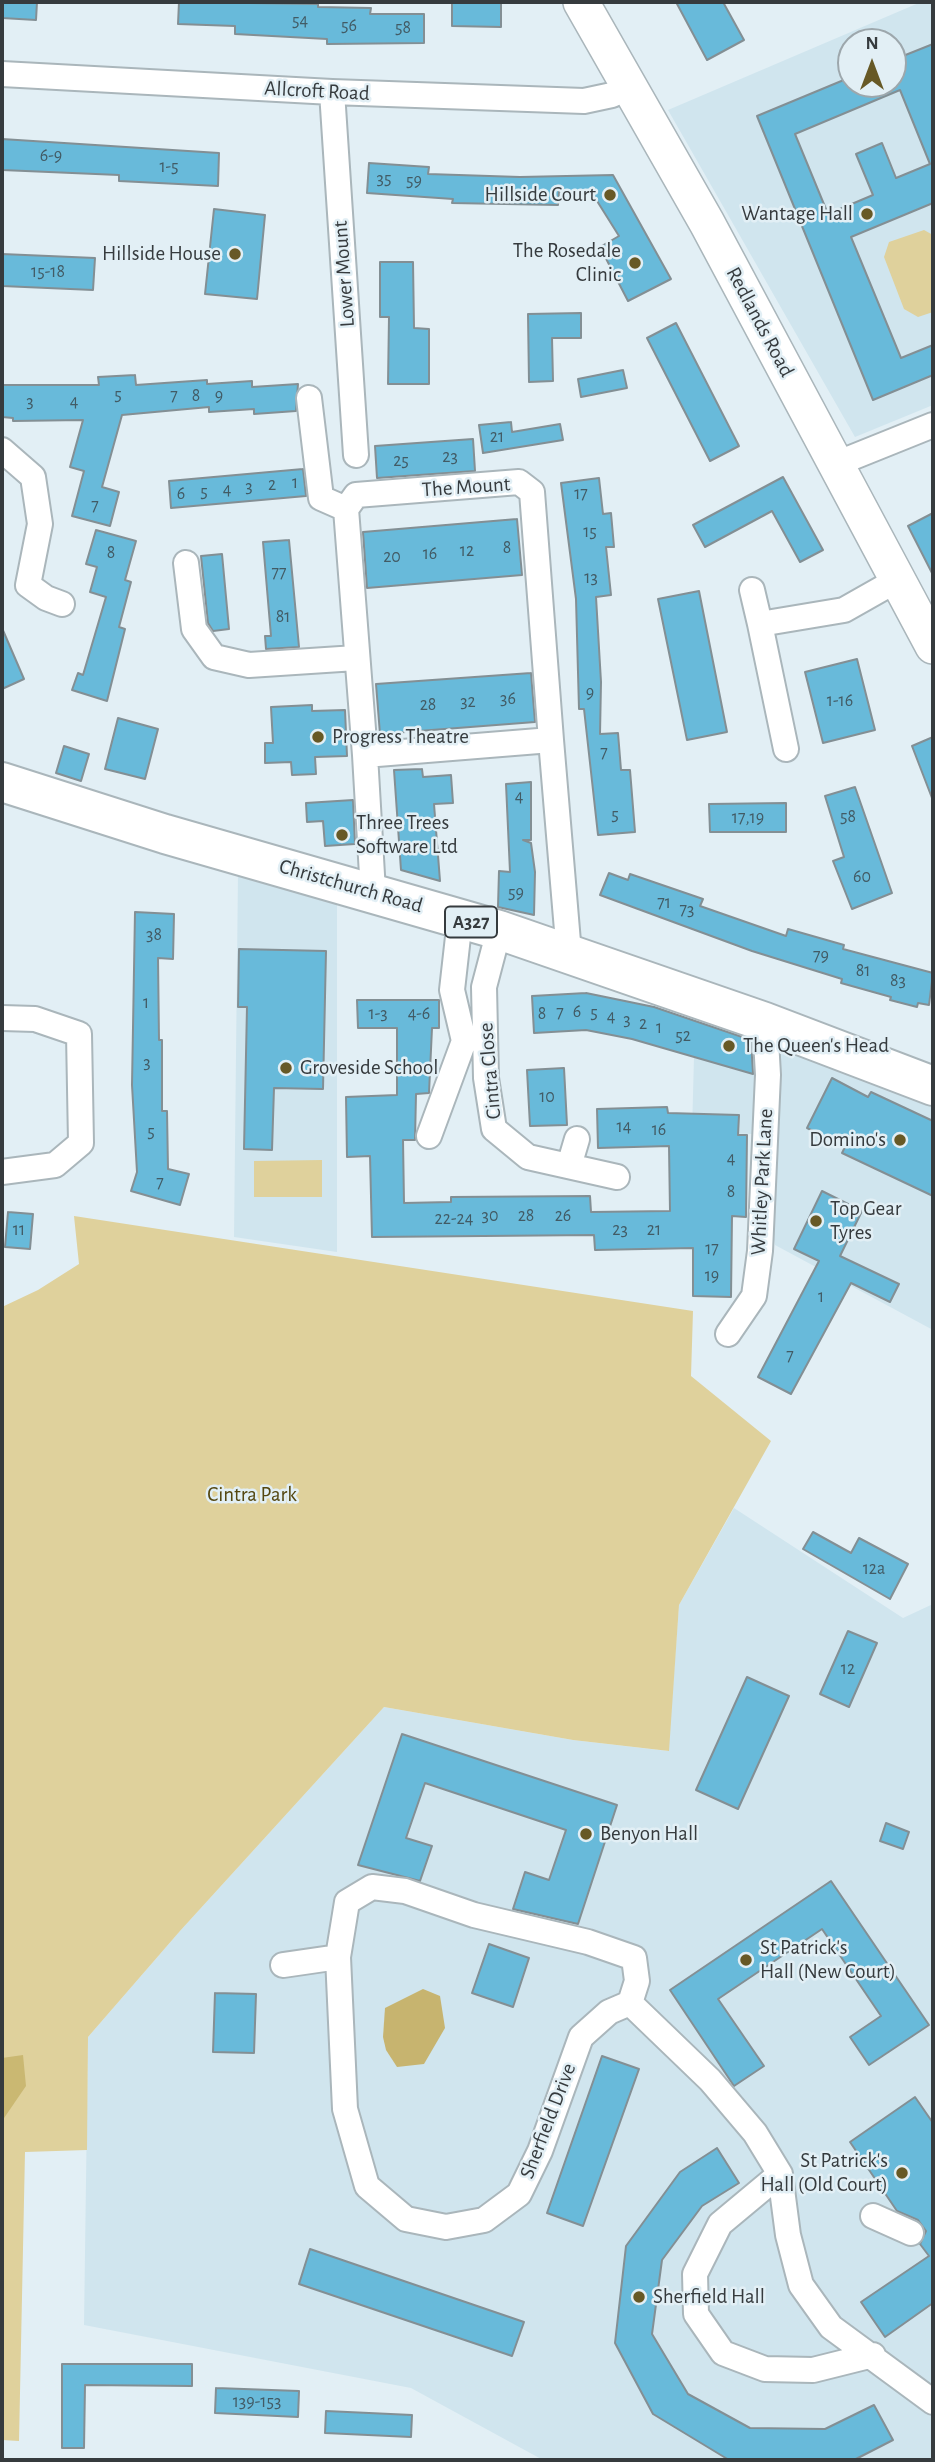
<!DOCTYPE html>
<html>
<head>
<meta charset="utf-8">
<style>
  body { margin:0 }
  #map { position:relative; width:935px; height:2462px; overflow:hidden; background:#e2eff5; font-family:"Alegreya Sans",sans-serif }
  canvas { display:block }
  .frame { position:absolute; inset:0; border:4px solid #363b3e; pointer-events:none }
  .north { position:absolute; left:837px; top:28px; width:70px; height:70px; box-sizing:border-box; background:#e2eff5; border:2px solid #9da7ac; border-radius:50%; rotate:0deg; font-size:19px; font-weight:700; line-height:28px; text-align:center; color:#363b3e }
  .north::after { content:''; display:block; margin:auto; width:24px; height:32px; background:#675926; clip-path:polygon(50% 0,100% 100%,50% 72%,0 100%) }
</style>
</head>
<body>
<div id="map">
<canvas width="935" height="2462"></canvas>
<div class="frame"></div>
<div class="north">N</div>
</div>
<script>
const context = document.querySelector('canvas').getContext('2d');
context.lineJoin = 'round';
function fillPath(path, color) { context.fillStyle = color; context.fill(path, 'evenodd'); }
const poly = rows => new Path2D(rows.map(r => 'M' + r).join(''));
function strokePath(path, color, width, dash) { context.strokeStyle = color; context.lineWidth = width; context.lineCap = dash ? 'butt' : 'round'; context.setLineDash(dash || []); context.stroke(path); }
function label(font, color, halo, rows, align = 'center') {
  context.font = font + ' "Alegreya Sans",sans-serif'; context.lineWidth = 5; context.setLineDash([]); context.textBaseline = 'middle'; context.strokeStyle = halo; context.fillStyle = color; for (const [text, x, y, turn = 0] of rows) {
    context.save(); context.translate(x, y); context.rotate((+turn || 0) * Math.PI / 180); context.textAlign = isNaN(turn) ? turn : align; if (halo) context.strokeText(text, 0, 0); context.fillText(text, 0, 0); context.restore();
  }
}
fillPath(poly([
  [921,2,933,2,933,405,855,437,668,110],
  [851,42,893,42,893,84,851,84],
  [238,873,337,899,337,1252,234,1237],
  [706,1012,886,1082,933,1105,933,1330,775,1245,752,1134,692,1132,694,1057],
  [734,1508,903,1618,933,1604,933,2460,543,2460,411,2388,84,2325,88,2037,180,1931,384,1707,573,1740,668,1751,679,1605]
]), '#d0e5ee');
fillPath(poly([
  [924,230,933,235,933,312,918,317,904,309,884,257,889,242],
  [322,1160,322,1197,254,1197,254,1161],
  [74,1216,693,1311,691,1376,771,1441,679,1605,669,1751,573,1740,384,1707,180,1931,88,2037,87,2150,25,2152,19,2441,2,2440,2,1307,38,1290,79,1264]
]), '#dfd19c');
fillPath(poly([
  [23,2055,26,2086,2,2121,2,2058]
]), '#cab872');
fillPath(poly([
  [423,1989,440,1996,445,2028,424,2064,397,2067,386,2050,383,2037,385,2008]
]), '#c7b46f');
const building = poly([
  [2,2,37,2,36,20,2,18,2,2],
  [179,2,318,4,318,7,371,8,370,14,424,14,424,43,327,44,327,39,235,34,235,26,178,24,179,2],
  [452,2,501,2,501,27,452,26,452,2],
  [676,2,723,2,744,40,707,60,676,2],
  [933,44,933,203,851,237,901,358,933,345,933,375,873,400,757,116,851,77,851,84,893,84,893,60,933,44],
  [900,90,930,164,896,178,882,143,856,154,873,195,828,214,795,134,900,90],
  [2,139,219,153,218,186,119,181,119,175,2,170,2,139],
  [369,163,429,167,428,174,520,177,613,175,671,279,628,301,600,247,619,236,592,193,559,191,558,205,452,203,453,199,367,193,369,163],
  [214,209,265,215,257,299,205,294,214,209],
  [2,254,95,258,93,290,2,286,2,254],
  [380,262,413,262,414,328,429,329,429,384,388,384,389,317,380,317,380,262],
  [581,313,581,338,552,338,553,381,529,382,528,314,581,313],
  [676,323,739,446,710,461,647,338,676,323],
  [623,370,627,388,581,397,578,379,623,370],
  [135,375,136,385,207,380,207,384,252,381,252,387,298,384,296,411,254,414,254,409,209,412,209,407,122,415,102,487,119,492,110,526,72,516,84,471,70,467,83,420,13,421,13,418,2,417,2,385,99,385,98,377,135,375],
  [511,422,512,432,560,424,563,440,483,453,479,425,511,422],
  [473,439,475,471,377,478,375,446,473,439],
  [303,469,306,496,171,508,169,481,303,469],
  [783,477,823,550,800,562,772,511,705,547,693,525,783,477],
  [599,478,603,514,611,513,614,547,606,547,611,595,596,597,601,682,600,734,618,733,621,770,630,770,635,832,598,835,584,709,579,709,576,599,561,483,599,478],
  [933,513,933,575,908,526,933,513],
  [517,519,522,575,367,588,363,532,517,519],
  [96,530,136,541,125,580,131,582,119,627,125,629,107,701,72,690,78,673,83,675,106,597,90,592,97,567,86,564,96,530],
  [289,540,299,647,266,649,265,636,271,636,263,542,289,540],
  [222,554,229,629,213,631,208,623,201,556,222,554],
  [699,591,727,732,687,740,658,599,699,591],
  [2,628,24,679,2,689,2,628],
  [857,659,875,730,823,743,805,672,857,659],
  [531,673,535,722,380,734,376,684,531,673],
  [312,705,312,711,345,710,347,756,315,757,316,774,292,775,291,762,265,763,265,743,273,743,271,707,312,705],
  [118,718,158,729,145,779,105,769,118,718],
  [933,737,933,798,932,798,912,746,933,737],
  [64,746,89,754,81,781,56,773,64,746],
  [422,769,423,777,451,775,453,803,434,804,440,881,401,870,394,770,422,769],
  [531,782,531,840,523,840,531,843,535,872,534,915,498,907,499,871,510,872,506,784,531,782],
  [855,787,892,893,852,909,833,861,844,857,825,796,855,787],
  [353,800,355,844,325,846,323,821,307,822,306,803,353,800],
  [786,803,786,832,710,832,709,804,786,803],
  [609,873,628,880,630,874,703,899,700,906,786,936,788,929,844,945,843,949,933,973,929,1005,918,1003,917,1007,890,1000,891,997,841,983,842,979,752,951,600,895,609,873],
  [135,912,174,914,173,959,158,958,159,1040,162,1040,162,1111,167,1111,168,1169,189,1174,180,1205,131,1191,137,1172,132,1085,135,912],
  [239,949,326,951,323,1089,274,1088,272,1150,244,1149,247,1007,238,1007,239,949],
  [586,993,654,1007,751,1040,753,1074,632,1039,586,1030,534,1033,532,996,586,993],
  [357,1000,439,1000,439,1028,432,1028,429,1093,416,1094,415,1140,403,1140,404,1203,451,1202,451,1197,590,1196,591,1212,670,1211,669,1146,598,1148,597,1109,667,1107,668,1113,739,1115,738,1135,747,1135,746,1217,732,1216,731,1297,693,1296,693,1248,595,1250,594,1235,372,1237,370,1156,347,1157,346,1097,397,1095,397,1028,358,1028,357,1000],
  [564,1068,567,1125,530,1126,527,1070,564,1068],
  [832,1078,868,1097,871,1092,933,1121,933,1196,842,1153,845,1147,807,1128,832,1078],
  [822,1191,862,1211,840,1256,899,1284,890,1302,851,1283,791,1394,758,1377,819,1261,794,1249,822,1191],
  [8,1212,33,1214,30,1249,5,1247,8,1212],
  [813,1532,851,1553,859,1538,908,1564,890,1599,803,1549,813,1532],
  [848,1631,877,1643,849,1707,820,1694,848,1631],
  [747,1677,789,1696,738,1809,696,1790,747,1677],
  [402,1734,617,1805,578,1924,513,1909,525,1872,549,1880,566,1830,425,1783,406,1838,432,1846,420,1881,358,1865,402,1734],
  [886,1823,909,1832,903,1849,880,1841,886,1823],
  [831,1881,929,2025,869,2065,850,2037,881,2016,822,1929,718,1999,764,2066,734,2086,670,1990,831,1881],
  [489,1944,529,1958,513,2007,472,1993,489,1944],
  [215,1993,256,1994,254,2053,213,2052,215,1993],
  [602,2056,639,2069,583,2226,547,2213,602,2056],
  [915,2097,933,2123,933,2303,885,2337,861,2302,929,2256,920,2244,926,2231,918,2220,897,2211,850,2142,915,2097],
  [717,2148,739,2183,702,2206,662,2260,652,2334,688,2394,750,2428,825,2429,874,2405,893,2440,854,2460,729,2460,653,2414,615,2343,626,2246,680,2172,717,2148],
  [310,2249,524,2322,512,2356,299,2284,310,2249],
  [62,2364,192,2364,192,2386,85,2385,84,2448,62,2448,62,2364],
  [216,2388,299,2391,298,2417,215,2413,216,2388],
  [326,2411,412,2415,411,2437,325,2433,326,2411]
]);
fillPath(building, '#68bada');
strokePath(building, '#838f94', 2);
const street = poly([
  [2,74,332,92,584,101,612,95,629,87],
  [332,92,356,455],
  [309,398,321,498,346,509],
  [2,450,33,477,40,524,28,585,46,598,62,604],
  [836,464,933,425],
  [186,563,194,629,214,657,249,665,356,658],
  [752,590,760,624,844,610,897,580],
  [760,624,786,749],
  [551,740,532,492,519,482,356,495,346,509,365,755,551,740,569,954],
  [365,755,373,892],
  [499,930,484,987,486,1078,494,1129,528,1157,617,1177],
  [2,1018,35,1019,79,1034,81,1143,55,1165,2,1172],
  [429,1136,464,1041,452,990,460,919],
  [569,1166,577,1139],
  [728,1334,754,1296,760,1251,768,1075,765,1022],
  [372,1887,405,1891,474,1915,588,1942,634,1958,637,1981,630,2003,609,2012,581,2037,540,2151,519,2194,484,2220,446,2227,406,2219,367,2186,345,2109,338,1957,347,1902,372,1887],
  [283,1965,338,1957],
  [630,2003,710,2080,755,2133,780,2174,788,2235,801,2285,831,2327,933,2402],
  [780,2174,720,2224,695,2274,696,2314,723,2353,765,2369,813,2370,873,2355],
  [873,2216,911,2233]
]);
const secondary = poly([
  [581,2,707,223,933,646]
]);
const primary = poly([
  [2,782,165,834,499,930,765,1022,933,1086]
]);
strokePath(street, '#aab6bb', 28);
strokePath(secondary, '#aab6bb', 38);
strokePath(primary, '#aab6bb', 42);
strokePath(street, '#fff', 24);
strokePath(secondary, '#fff', 35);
strokePath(primary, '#fff', 38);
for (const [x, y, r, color] of [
  [610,195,7,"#675926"],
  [867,214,7,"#675926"],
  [235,254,7,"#675926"],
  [635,263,7,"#675926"],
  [318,737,7,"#675926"],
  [342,835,7,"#675926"],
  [729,1046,7,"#675926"],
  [286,1068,7,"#675926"],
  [900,1140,7,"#675926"],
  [816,1221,7,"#675926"],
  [586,1834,7,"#675926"],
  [746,1960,7,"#675926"],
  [902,2173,7,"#675926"],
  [639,2297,7,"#675926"]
]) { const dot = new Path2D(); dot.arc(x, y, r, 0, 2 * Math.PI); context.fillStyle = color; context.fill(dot); strokePath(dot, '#e2eff5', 2.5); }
label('18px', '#425b65', null, [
  ["54",300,21],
  ["56",349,26],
  ["58",403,28],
  ["6-9",51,156],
  ["1-5",169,167],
  ["35",384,179],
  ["59",414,181],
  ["15-18",48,272],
  ["5",118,395],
  ["7",174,396],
  ["8",196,396],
  ["9",219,396],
  ["3",30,402],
  ["4",74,402],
  ["21",497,437],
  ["23",450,457],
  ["25",401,461],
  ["1",295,483],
  ["2",272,485],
  ["3",249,487],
  ["4",227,490],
  ["5",204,492],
  ["6",181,494],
  ["17",581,494],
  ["7",95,506],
  ["15",590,532],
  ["8",507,548],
  ["12",467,551],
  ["8",111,553],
  ["16",430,554],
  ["20",392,557],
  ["77",279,573],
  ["13",591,578],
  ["81",283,617],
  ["9",590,693],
  ["36",508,699],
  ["1-16",840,701],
  ["32",468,702],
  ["28",428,705],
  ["7",604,753],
  ["4",519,797],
  ["5",615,815],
  ["58",848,817],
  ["17,19",748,818],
  ["60",862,877],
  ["59",516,893],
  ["71",664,903],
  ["73",687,910],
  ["38",154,935],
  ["79",821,956],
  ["81",863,971],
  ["83",898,981],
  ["1",146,1003],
  ["6",577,1012],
  ["7",560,1013],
  ["5",594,1013],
  ["1-3",378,1014],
  ["4-6",419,1014],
  ["8",542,1014],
  ["4",611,1017],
  ["3",627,1020],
  ["2",643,1024],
  ["1",659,1028],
  ["52",683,1036],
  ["3",147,1063],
  ["10",547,1097],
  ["14",624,1127],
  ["16",659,1130],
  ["5",151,1132],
  ["4",731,1159],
  ["7",160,1183],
  ["8",731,1192],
  ["30",490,1216],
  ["28",526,1216],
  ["26",563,1216],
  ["22-24",454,1219],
  ["11",19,1230],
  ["23",620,1230],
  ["21",654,1230],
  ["17",712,1249],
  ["19",712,1276],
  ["1",821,1297],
  ["7",790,1356],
  ["12a",874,1569],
  ["12",848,1669],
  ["139-153",257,2402]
]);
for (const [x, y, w] of [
  [471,922,52]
]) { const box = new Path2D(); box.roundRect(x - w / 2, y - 15.5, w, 31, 5); context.fillStyle = '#e2eff5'; context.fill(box); strokePath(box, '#363b3e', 2); }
label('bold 19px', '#363b3e', null, [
  ["A327",471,922]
]);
label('21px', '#363b3e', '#e2eff5', [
  ["Allcroft Road",317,91,3],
  ["Lower Mount",344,274,-94],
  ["Redlands Road",760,322,62],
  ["The Mount",466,487,-4],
  ["Christchurch Road",351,886,16],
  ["Cintra Close",490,1071,-95],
  ["Whitley Park Lane",762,1182,-87],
  ["Sherfield Drive",548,2121,-69]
]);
label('21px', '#363b3e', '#e2eff5', [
  ["Hillside Court",596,195,"right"],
  ["Wantage Hall",853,214,"right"],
  ["The Rosedale",621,251,"right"],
  ["Clinic",621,275,"right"],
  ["Hillside House",221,254,"right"],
  ["Progress Theatre",332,737],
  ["Three Trees",356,823],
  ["Software Ltd",356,847],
  ["The Queen's Head",743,1046],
  ["Groveside School",300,1068],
  ["Domino's",886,1140,"right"],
  ["Top Gear",830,1209],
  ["Tyres",830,1233],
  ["Benyon Hall",600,1834],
  ["St Patrick's",760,1948],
  ["Hall (New Court)",760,1972],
  ["St Patrick's",888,2161,"right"],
  ["Hall (Old Court)",888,2185,"right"],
  ["Sherfield Hall",653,2297]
], 'left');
label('21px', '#544710', '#e2eff5', [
  ["Cintra Park",252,1495]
]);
</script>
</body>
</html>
